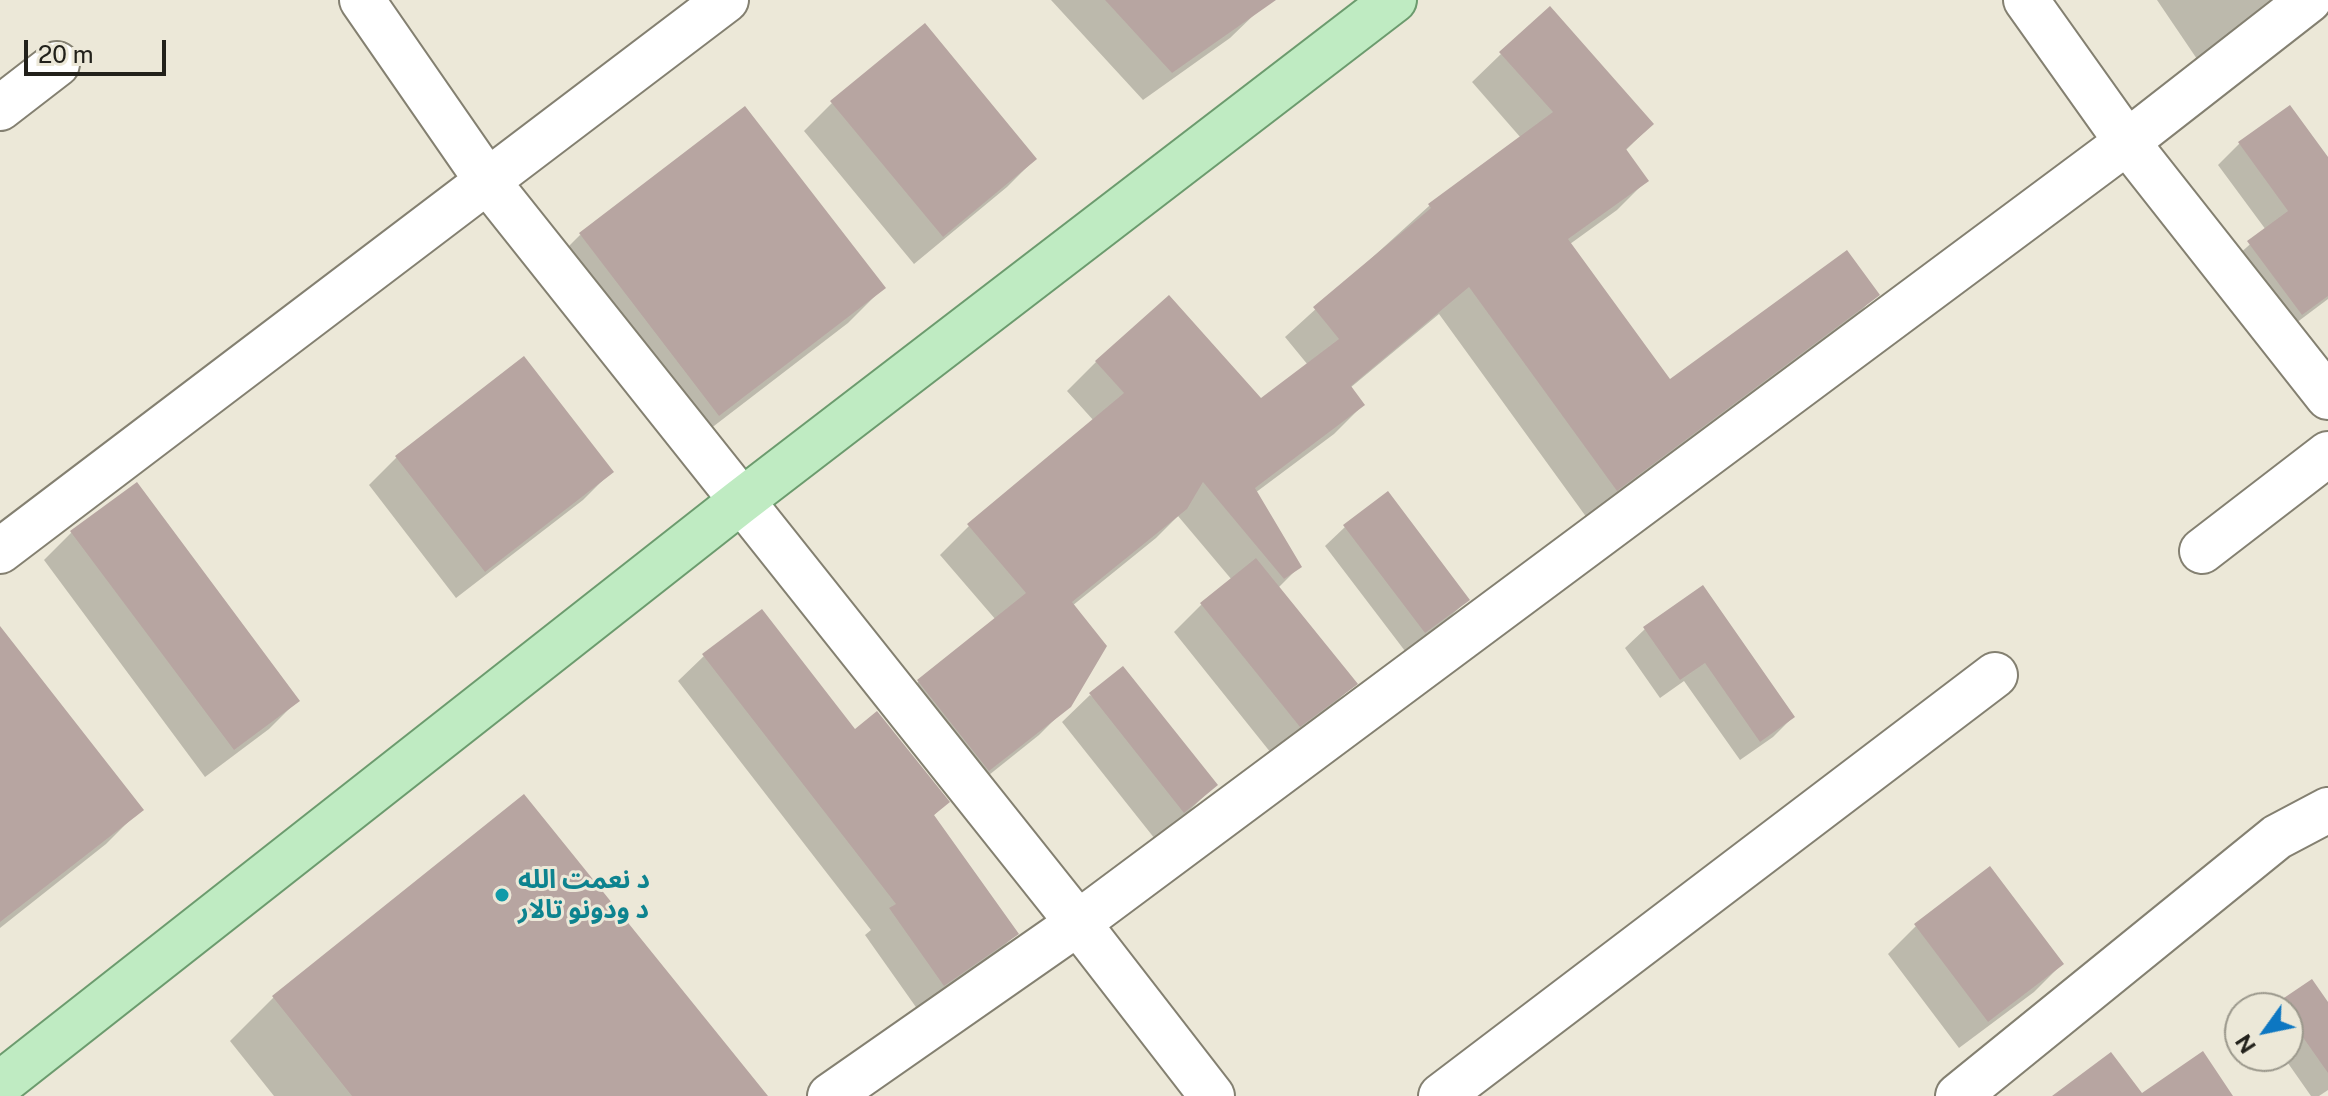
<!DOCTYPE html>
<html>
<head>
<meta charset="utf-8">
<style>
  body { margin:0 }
  #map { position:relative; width:2328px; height:1096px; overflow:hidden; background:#ece8d8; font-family:"Public Sans",sans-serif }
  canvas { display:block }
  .north { position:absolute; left:2224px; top:992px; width:80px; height:80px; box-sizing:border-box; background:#ece8d8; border:2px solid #9b988c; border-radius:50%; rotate:237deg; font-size:22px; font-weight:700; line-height:32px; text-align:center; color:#22211b }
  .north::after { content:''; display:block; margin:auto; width:28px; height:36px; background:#0d77c2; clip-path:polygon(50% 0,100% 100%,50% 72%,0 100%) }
  .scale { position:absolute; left:24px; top:40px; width:142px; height:36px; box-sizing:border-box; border:4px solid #22211b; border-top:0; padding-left:10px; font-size:24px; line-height:28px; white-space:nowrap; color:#22211b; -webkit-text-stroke:6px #ece8d8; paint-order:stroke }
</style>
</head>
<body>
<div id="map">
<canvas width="2328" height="1096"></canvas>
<div class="north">N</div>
<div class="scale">20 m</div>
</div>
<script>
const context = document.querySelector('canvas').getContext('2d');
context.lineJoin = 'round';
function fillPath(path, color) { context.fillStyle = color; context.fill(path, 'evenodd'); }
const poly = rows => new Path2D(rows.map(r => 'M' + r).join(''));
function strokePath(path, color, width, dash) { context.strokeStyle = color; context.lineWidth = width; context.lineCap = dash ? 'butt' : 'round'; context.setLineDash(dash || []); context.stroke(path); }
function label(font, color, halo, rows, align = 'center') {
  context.font = font + ' "Public Sans","Noto Sans Arabic",sans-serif'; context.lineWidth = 6; context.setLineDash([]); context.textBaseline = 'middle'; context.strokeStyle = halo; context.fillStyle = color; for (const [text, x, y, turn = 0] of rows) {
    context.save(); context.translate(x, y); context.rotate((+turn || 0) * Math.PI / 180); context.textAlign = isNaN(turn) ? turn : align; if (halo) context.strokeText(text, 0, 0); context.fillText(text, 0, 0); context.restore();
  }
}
fillPath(poly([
  [1051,0,1245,0,1258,11,1230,38,1143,100],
  [2157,0,2276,0,2197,59],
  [1501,54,1652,124,1625,151,1646,181,1617,210,1570,244,1669,382,1877,294,1848,324,1587,518,1439,314,1350,388,1363,405,1334,434,1255,493,1300,566,1278,588,1355,683,1327,711,1271,753,1174,632,1202,604,1232,580,1178,516,1156,538,1072,606,1069,705,1039,735,959,799,889,711,918,682,996,620,940,555,969,526,1094,421,1067,391,1096,362,1261,400,1308,365,1285,337,1429,206,1521,138,1472,82],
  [832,103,1035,159,1007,187,914,264,804,131],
  [2290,108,2328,161,2328,299,2280,335,2228,264,2266,230,2218,165,2239,144],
  [580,235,883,288,848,323,684,449,546,269],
  [397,457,611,472,583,500,456,598,369,485],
  [1345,527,1468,599,1448,619,1405,651,1325,546],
  [72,532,297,701,269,729,205,777,44,560],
  [1702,588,1793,717,1773,737,1740,760,1684,681,1660,698,1625,648,1645,629],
  [0,629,141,809,106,844,0,928],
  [704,656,854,732,947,802,933,816,1017,933,991,959,918,1010,865,935,871,930,678,681],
  [1090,695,1215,785,1187,813,1155,839,1062,722],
  [1916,926,2062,964,2034,992,1959,1048,1888,954],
  [274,997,757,1096,274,1096,230,1041],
  [2280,1003,2328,1005,2328,1090,2319,1096,2311,1096,2283,1056,2288,1056,2288,1008,2275,1008]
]), '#0003');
fillPath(poly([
  [1105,0,1276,0,1172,73],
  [1550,6,1654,124,1626,149,1649,181,1568,239,1670,379,1847,250,1880,295,1617,491,1469,287,1351,386,1365,405,1255,488,1302,567,1284,579,1203,482,1187,509,1072,602,1107,646,1071,707,989,771,917,680,1026,593,967,524,1124,393,1095,361,1169,295,1261,398,1339,339,1313,307,1431,208,1428,204,1553,112,1499,52],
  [925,23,1037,159,943,237,830,101],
  [2290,105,2328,157,2328,296,2302,315,2247,241,2288,211,2238,142],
  [745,106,886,288,719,416,579,233],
  [524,356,614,472,485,572,395,456],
  [137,482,300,701,234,750,70,531],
  [1388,491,1470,600,1425,633,1343,525],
  [1256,558,1358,684,1300,727,1200,603],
  [1703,585,1795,717,1760,742,1705,663,1680,680,1643,627],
  [762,609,855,729,877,711,950,802,934,815,1019,934,944,986,889,908,896,904,702,654],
  [0,626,144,810,0,922],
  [1123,666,1218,785,1184,813,1089,693],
  [524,794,768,1096,352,1096,272,996],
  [1990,866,2064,964,1988,1022,1914,924],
  [2312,979,2328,1002,2328,1073,2288,1016,2288,1008,2283,1008,2278,1002],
  [2203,1051,2233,1096,2052,1096,2111,1052,2142,1093]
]), '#b7a5a1');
const minor = poly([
  [362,0,488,182,1078,923,1212,1096],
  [2026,0,2127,142,2328,397],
  [0,108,57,64],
  [0,551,726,0],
  [2202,551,2328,454],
  [830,1096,1078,923,2127,142,2309,0],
  [1441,1096,1995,675],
  [1958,1096,2277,837,2328,810]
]);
const major = poly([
  [0,1084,740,502,1394,0]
]);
strokePath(minor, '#848071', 48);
strokePath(major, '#6c9b6e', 48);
strokePath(minor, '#fff', 44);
strokePath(major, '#bfebc2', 44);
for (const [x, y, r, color] of [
  [502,895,8,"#0f9aa8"]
]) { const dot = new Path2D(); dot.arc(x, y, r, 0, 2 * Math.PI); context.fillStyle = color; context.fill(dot); strokePath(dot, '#ece8d8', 3); }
label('bold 26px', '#0d838f', '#ece8d8', [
  ["د نعمت الله",518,880],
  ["د ودونو تالار",518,910]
], 'left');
</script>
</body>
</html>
